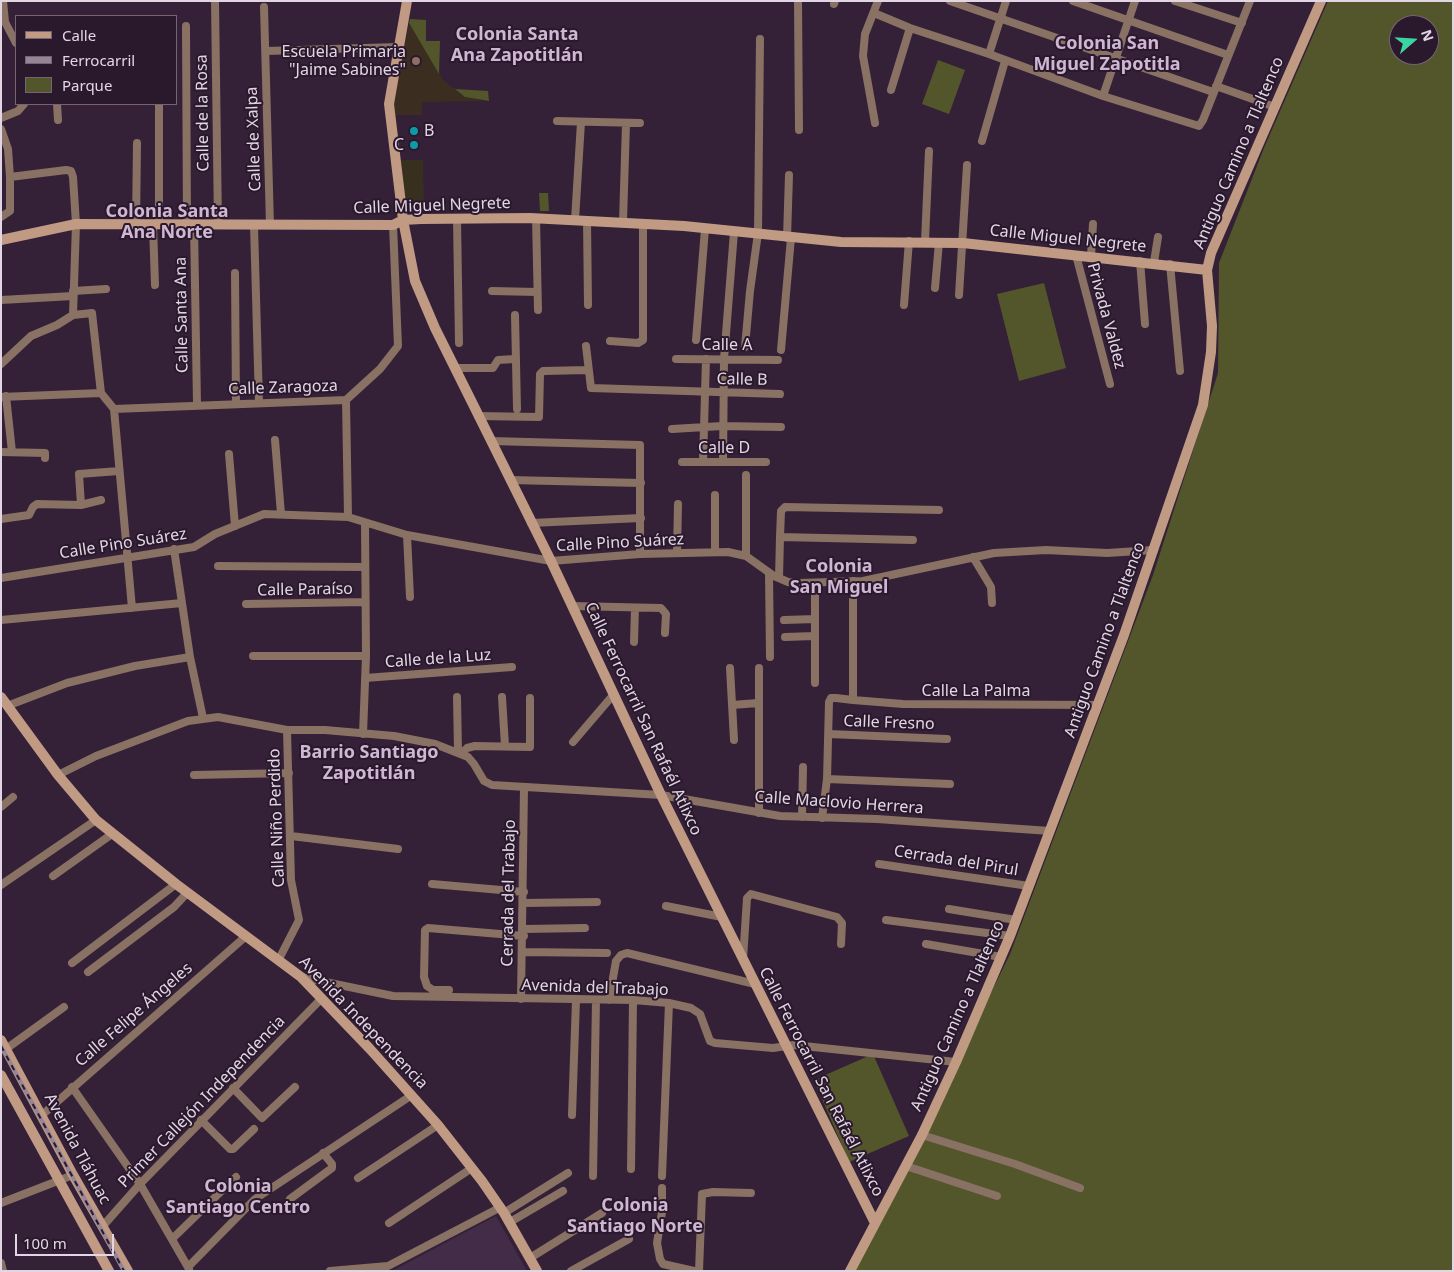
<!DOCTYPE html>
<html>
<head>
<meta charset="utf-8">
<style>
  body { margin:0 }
  #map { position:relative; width:1454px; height:1272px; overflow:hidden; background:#342137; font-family:"Noto Sans",sans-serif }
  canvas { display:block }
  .frame { position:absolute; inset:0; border:2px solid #e2d6e4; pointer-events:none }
  .legend { position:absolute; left:15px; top:15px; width:162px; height:90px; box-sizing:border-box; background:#2a182d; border:1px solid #746476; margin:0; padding:6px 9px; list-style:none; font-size:15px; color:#e2d6e4 }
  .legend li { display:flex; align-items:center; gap:10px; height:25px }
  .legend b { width:25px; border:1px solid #746476 }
  .north { position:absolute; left:1389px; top:15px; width:50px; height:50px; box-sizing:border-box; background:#2a182d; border:1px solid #746476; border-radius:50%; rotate:71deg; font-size:14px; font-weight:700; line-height:20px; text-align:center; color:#e2d6e4 }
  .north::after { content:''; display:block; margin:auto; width:18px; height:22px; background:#3dd4a3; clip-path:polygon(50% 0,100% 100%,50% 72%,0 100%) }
  .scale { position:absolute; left:15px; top:1234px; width:99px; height:22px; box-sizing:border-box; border:2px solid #e2d6e4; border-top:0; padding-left:6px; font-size:15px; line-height:18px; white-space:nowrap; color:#e2d6e4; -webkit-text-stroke:4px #2a182d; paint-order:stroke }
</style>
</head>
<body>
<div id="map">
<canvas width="1454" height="1272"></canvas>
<div class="frame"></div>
<ul class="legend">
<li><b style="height:6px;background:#c09a83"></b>Calle</li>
<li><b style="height:6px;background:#948597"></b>Ferrocarril</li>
<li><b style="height:14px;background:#53562b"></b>Parque</li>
</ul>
<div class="north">N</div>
<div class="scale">100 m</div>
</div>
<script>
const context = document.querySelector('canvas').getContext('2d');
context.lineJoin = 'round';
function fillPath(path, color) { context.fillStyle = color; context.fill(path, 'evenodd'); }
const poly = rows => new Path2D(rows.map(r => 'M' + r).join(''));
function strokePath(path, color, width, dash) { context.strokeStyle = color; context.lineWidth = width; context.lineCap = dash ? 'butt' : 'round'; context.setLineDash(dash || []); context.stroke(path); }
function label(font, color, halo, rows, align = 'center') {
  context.font = font + ' "Noto Sans",sans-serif'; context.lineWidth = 4; context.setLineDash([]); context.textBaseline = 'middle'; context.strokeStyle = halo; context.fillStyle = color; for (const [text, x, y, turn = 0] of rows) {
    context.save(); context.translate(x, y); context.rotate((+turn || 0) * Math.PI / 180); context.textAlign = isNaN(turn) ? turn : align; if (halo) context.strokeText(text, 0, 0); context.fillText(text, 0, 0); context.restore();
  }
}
fillPath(poly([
  [399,160,423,160,424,212,405,212]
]), '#38301f');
fillPath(poly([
  [496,1216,527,1271,392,1271]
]), '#432c47');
fillPath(poly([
  [409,23,444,81,465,97,484,101,422,102,422,115,394,115,393,103]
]), '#3c2d21');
fillPath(poly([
  [1328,1,1453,1,1453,1271,855,1271,1010,954,1153,575,1218,373,1219,263,1264,148],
  [1399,25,1429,25,1429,55,1399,55],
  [410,19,426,20,426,41,440,41,439,74,409,23],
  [938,60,965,70,949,114,922,104],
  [455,89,488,91,489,101,465,97],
  [539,193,548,193,549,211,540,211],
  [1044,283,1066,368,1019,381,997,294],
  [873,1054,909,1136,849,1162,814,1080]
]), '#53562b');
strokePath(poly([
  [3,1,5,22,16,43],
  [215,1,218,225],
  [798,1,799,130],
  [950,1,1213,92],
  [1073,1,1228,55],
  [1175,1,1242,23],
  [834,4,835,1],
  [264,7,270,225],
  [874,13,910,28,989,54,1103,96,1199,126,1203,120,1250,1],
  [186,26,187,226],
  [266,51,398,47],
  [989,54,1006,1],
  [1216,86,1275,107],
  [891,90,910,28],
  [1103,96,1135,1],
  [57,104,58,120],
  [159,104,159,225],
  [1,118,18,111,24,104],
  [557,121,640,123],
  [875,123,863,56,865,34,878,1],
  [1,129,8,149,10,177,10,211,1,217],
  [982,141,1005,61],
  [10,177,66,170,71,171,73,177,76,224,73,315],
  [536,218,538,310],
  [457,219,459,343],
  [575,220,581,122],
  [587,220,588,305],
  [623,222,626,123],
  [136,225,137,143],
  [153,225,155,285],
  [194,225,197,404],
  [254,225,259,403],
  [787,238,789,175],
  [925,241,929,151],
  [1076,255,1110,384],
  [1091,256,1093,224],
  [1140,261,1145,324],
  [1154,262,1158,237],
  [1170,264,1180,371],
  [235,273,236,404],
  [935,288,939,242],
  [73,291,106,289],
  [492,291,537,292],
  [959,295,967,165],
  [1,300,73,296],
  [904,305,909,241],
  [515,315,517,409],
  [696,340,705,229],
  [610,341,638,343,643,340,643,224],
  [586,346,591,388,780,394],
  [745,347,750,291,758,233,760,39],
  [781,350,791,238],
  [676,359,778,360],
  [1,364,31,336,57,325,73,315,92,313,101,393,114,409,132,608],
  [455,368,493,368,498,360,515,359],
  [6,396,12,452],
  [1,397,101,393],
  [346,400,348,517],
  [114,409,346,400,380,369,398,346,393,225],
  [478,416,539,417,540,374,543,371,587,370],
  [672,429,722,426,781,427],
  [275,440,281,514],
  [491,441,640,445,640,554],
  [1,452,45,453,45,458],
  [229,454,235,526],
  [682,462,766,462],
  [703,462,706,359],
  [723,462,724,359,734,232],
  [746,475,746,556],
  [510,480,641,483],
  [81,505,101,500],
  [1,519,29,515,33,507,37,504,81,505,79,474,119,471],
  [531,523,641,518],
  [407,535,410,597],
  [780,537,781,511,785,507,939,510],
  [174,549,190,657,203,718],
  [715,551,715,495],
  [677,553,678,504],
  [973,557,991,587,992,603],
  [218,566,364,567],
  [769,573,770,657],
  [1,578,194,547,215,534,264,514,348,517,407,535,551,561,640,554,728,552,746,556,774,576,788,582,800,583,863,581,994,553,1046,550,1107,553,1154,550],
  [779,578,780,537,913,540],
  [815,583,815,683],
  [246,604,365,602],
  [572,606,661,608,666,614,665,633],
  [1,620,182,603],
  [784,620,815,619],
  [785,637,814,636],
  [634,642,635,608],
  [253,656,366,656],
  [730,668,734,740],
  [759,668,759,813],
  [365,678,512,667],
  [457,697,458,752],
  [502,697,505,746],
  [853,700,903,704,1098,705],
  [732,705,758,703],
  [7,706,67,683,135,666,190,657],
  [363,734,366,656,365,523],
  [829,734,947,739],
  [573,742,614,694],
  [462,753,467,748,475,746,530,747,530,698],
  [58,775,96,756,188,721,218,717,287,730,325,730,394,736,435,744,468,757,474,764,484,781,492,785,661,795,780,816,877,819,1050,831],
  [194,775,289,773],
  [827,779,950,784],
  [1,807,13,797],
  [802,817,803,767],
  [822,818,827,779,829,702,831,698,836,698,853,700,853,581],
  [291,836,398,849],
  [879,864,1029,886],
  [53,876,112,834],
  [432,884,524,892],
  [1,885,96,820],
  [524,903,597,902],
  [666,906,722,917],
  [949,909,1016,920],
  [886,920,1010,936],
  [524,929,585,928],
  [926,944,1001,957],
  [523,952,607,953],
  [279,959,299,920,291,880,287,730],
  [743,959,747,898,751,894,837,917,842,923,841,944],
  [72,963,176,884],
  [88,972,174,907,187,893],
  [301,977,393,996,633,1000,669,1003,691,1008,700,1014,710,1041,715,1043,773,1048,794,1045,956,1062],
  [449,990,433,990,427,986,424,977,425,930,428,928,524,936],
  [521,999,524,788],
  [609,1000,616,961,621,955,627,953,755,984],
  [6,1049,64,1007],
  [72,1087,140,1184,189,1269],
  [233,1088,262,1118,295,1087],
  [42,1115,245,937],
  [572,1115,576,1000],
  [201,1120,230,1149,233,1149,254,1129],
  [922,1135,1015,1164,1080,1188],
  [906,1166,997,1196],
  [631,1169,633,1000],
  [593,1176,596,1000],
  [662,1176,669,1003],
  [358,1178,438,1125],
  [662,1188,662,1212,657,1243,660,1259,663,1264,694,1271],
  [290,1199,332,1168,332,1164,323,1153],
  [1,1203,73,1175],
  [504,1213,568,1173],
  [510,1222,563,1191],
  [389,1223,472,1168],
  [102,1227,140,1184,322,998],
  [172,1239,236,1177],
  [530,1258,602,1213],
  [1,1263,3,1271],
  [189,1266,255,1199,412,1095],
  [330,1271,388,1266,501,1207],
  [571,1271,629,1239],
  [699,1271,702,1194,713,1192,751,1193]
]), '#897163', 8);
strokePath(poly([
  [407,1,389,104,403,220,415,281,435,328,551,561,661,795,875,1223],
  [1,240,76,224,393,225,403,220,421,219,530,218,684,226,841,242,963,243,1207,270],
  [1,697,58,775,96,820,176,884,301,977,370,1049,438,1125,482,1181,504,1213,537,1271],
  [1,1040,73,1175,128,1271],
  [1,1075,109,1271],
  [850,1271,922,1135,956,1062,1010,936,1124,635,1203,405,1211,352,1212,326,1207,270,1211,253,1321,1]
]), '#c09a83', 10);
const rail = poly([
  [1,1046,124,1271]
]);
strokePath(rail, '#948597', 4);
strokePath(rail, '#2a182d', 2, [5.5]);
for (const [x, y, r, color] of [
  [416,61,5,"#8d6e63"],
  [414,131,5,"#0f9aa8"],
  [414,145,5,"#0f9aa8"]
]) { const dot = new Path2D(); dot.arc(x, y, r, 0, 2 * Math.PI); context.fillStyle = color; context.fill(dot); strokePath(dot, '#2a182d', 2); }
label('16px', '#e2d6e4', '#2a182d', [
  ["Escuela Primaria",406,52],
  ["\"Jaime Sabines\"",406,70],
  ["B",424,131,"left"],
  ["C",404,145]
], 'right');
label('16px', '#e2d6e4', '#2a182d', [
  ["Calle de la Rosa",203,113,-91],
  ["Calle de Xalpa",254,139,-92],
  ["Antiguo Camino a Tlaltenco",1239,153,-67],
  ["Calle Miguel Negrete",432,206,-2],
  ["Calle Miguel Negrete",1068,239,6],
  ["Calle Santa Ana",182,315,-91],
  ["Privada Valdez",1106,316,75],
  ["Calle A",727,345],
  ["Calle B",742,380,1],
  ["Calle Zaragoza",283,388,-2],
  ["Calle D",724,448],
  ["Calle Pino Suárez",620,543,-3],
  ["Calle Pino Suárez",123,544,-9],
  ["Calle Paraíso",305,590,-1],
  ["Antiguo Camino a Tlaltenco",1105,640,-70],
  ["Calle de la Luz",438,659,-4],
  ["Calle La Palma",976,691],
  ["Calle Ferrocarril San Rafaél Atlixco",643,719,65],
  ["Calle Fresno",889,723,2],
  ["Calle Maclovio Herrera",839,803,4],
  ["Calle Niño Perdido",277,818,-92],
  ["Cerrada del Pirul",956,861,9],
  ["Cerrada del Trabajo",509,893,-89],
  ["Avenida del Trabajo",595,988,2],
  ["Calle Felipe Ángeles",134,1015,-41],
  ["Antiguo Camino a Tlaltenco",958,1016,-66],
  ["Avenida Independencia",363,1023,46],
  ["Calle Ferrocarril San Rafaél Atlixco",821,1082,63],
  ["Primer Callejón Independencia",202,1102,-46],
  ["Avenida Tláhuac",77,1149,62]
]);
label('bold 18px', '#cfb7d3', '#2a182d', [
  ["Colonia Santa",517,35],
  ["Ana Zapotitlán",517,56],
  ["Colonia San",1107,44],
  ["Miguel Zapotitla",1107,65],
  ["Colonia Santa",167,212],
  ["Ana Norte",167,233],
  ["Colonia",839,567],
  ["San Miguel",839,588],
  ["Barrio Santiago",369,753],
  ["Zapotitlán",369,774],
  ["Colonia",238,1187],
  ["Santiago Centro",238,1208],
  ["Colonia",635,1206],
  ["Santiago Norte",635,1227]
]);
</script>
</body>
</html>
